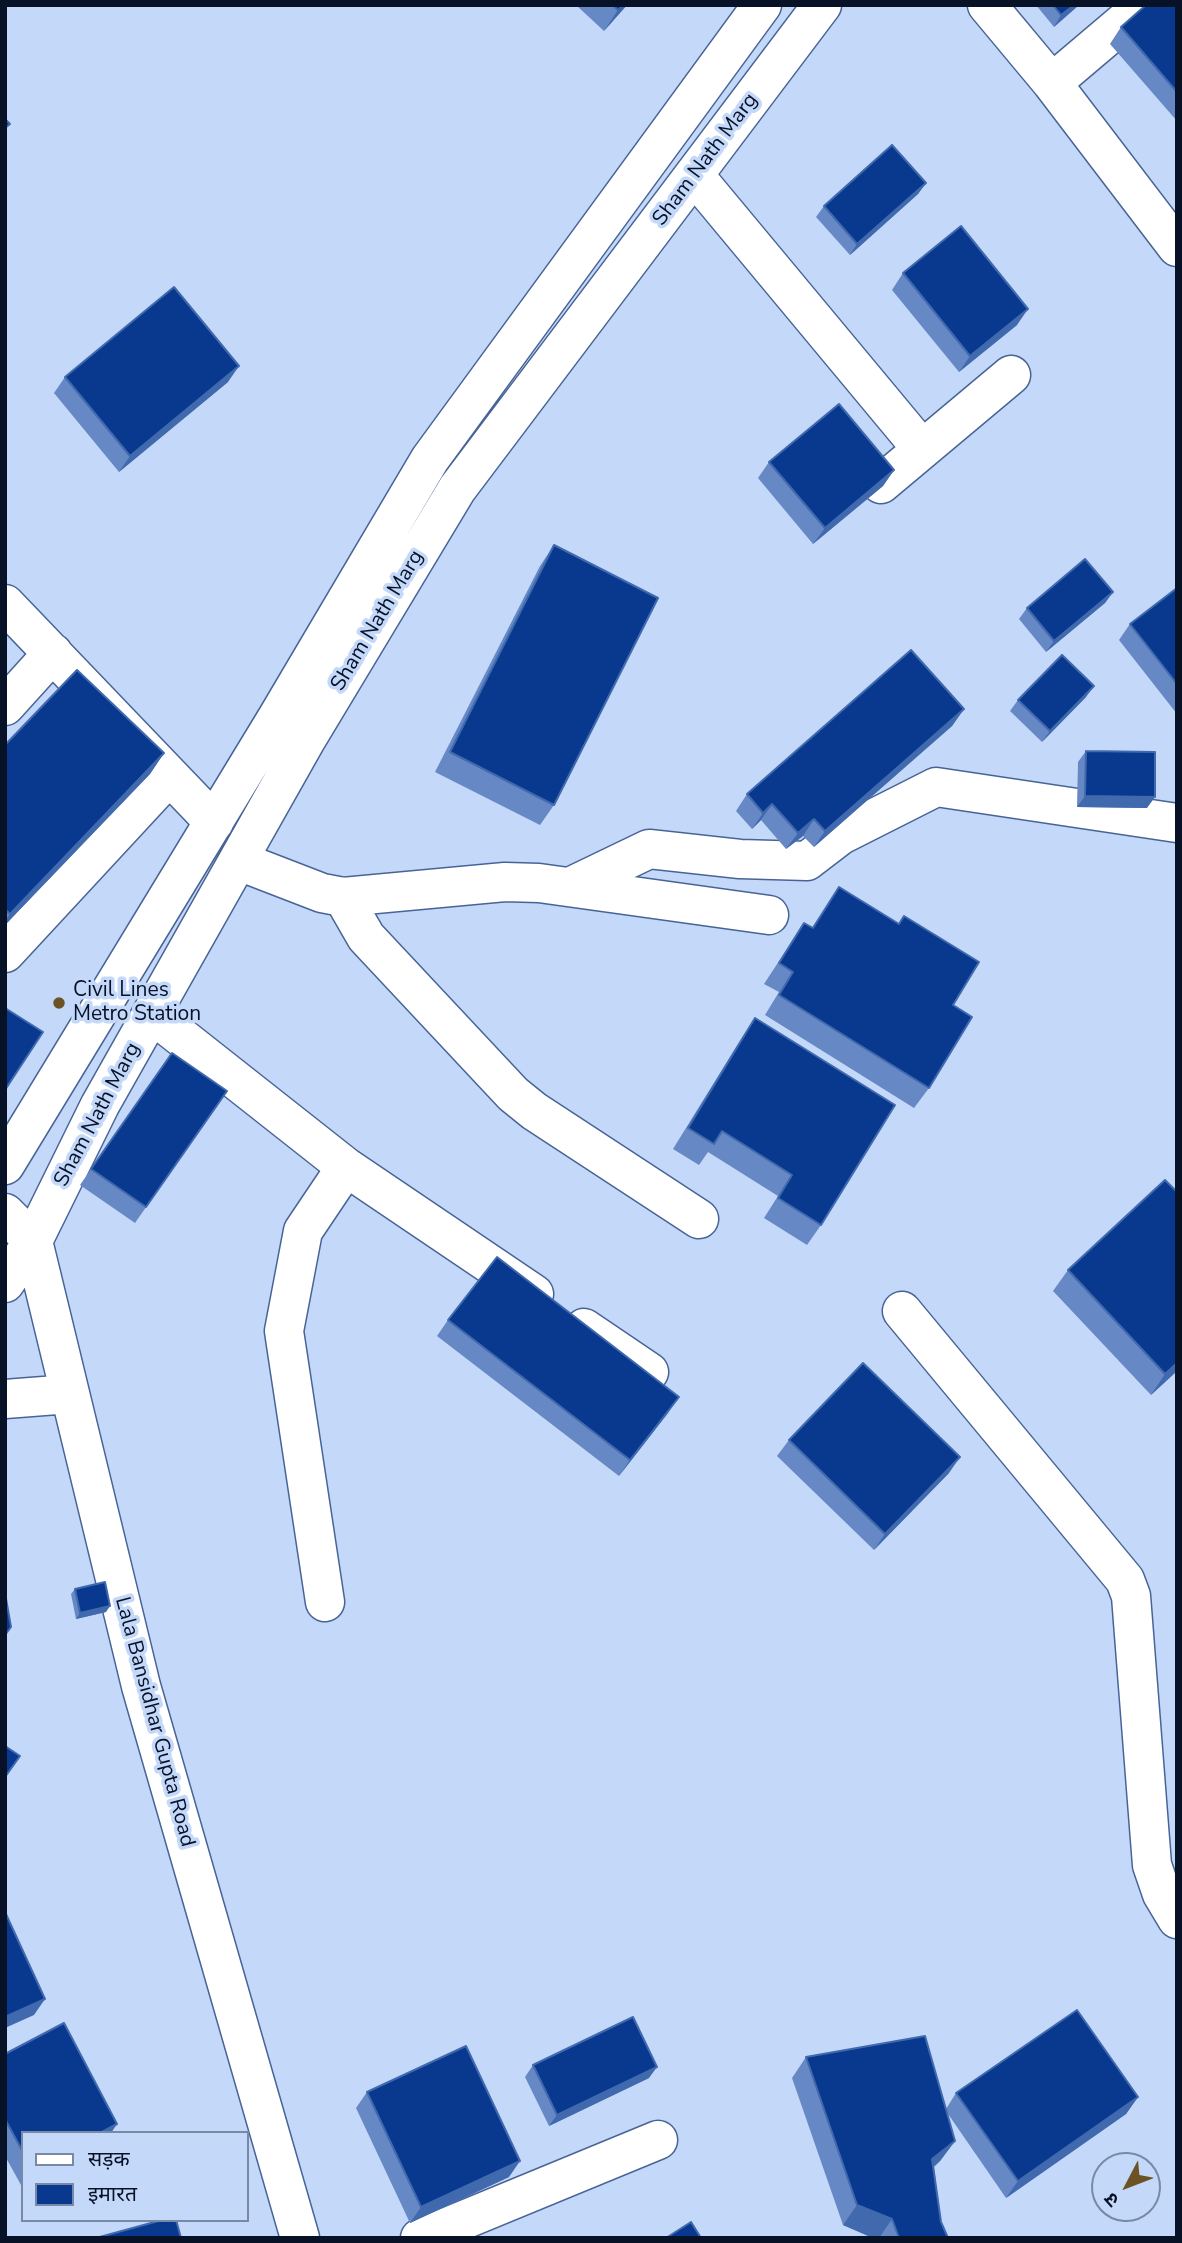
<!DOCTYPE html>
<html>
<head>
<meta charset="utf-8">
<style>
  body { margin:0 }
  #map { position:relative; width:1182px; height:2243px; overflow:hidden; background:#c4d8fa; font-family:"Nunito Sans","Noto Sans Devanagari",sans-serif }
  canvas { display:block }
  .frame { position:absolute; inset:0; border:7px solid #071226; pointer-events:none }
  .legend { position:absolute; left:21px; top:2131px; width:228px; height:91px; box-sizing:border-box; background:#c4d8fa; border:2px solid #7889a5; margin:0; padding:9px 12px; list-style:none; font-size:21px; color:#071226 }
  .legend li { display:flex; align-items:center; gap:14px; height:35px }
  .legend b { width:35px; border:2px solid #7889a5 }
  .north { position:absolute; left:1091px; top:2152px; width:70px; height:70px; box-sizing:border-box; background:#c4d8fa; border:2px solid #7889a5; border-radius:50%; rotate:228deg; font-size:19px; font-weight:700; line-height:28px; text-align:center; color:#071226 }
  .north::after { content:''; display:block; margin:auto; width:24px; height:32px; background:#6c5324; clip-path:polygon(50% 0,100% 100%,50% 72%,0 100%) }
</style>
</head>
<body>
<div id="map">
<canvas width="1182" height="2243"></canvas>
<div class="frame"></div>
<ul class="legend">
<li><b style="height:9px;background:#fff"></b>सड़क</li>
<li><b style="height:19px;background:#08398e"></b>इमारत</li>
</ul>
<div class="north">उ</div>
</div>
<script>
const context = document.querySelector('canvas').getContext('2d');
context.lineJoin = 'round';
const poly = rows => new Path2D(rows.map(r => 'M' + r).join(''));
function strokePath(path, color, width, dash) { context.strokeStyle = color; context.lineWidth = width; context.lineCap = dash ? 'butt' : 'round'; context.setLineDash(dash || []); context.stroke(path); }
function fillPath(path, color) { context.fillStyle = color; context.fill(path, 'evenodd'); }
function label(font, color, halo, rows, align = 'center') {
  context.font = font + ' "Nunito Sans",sans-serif'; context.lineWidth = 7; context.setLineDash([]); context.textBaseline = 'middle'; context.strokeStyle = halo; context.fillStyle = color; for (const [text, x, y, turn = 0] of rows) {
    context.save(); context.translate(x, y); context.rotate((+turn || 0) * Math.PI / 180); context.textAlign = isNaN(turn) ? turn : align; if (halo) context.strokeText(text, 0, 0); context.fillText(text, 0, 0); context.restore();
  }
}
const street = poly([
  [987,5,1052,83,1144,5],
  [1052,83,1177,247],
  [694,175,922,449],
  [881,484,1011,375],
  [5,604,214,822],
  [5,706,53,653],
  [239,861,322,893,343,897,505,882,539,883,769,915],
  [572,886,649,849,740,859,807,861,841,835,936,787,1177,823],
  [343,897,366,937,513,1094,534,1111,699,1219],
  [5,953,169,776],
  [152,1014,346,1167,534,1294],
  [902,1311,1125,1580,1131,1596,1152,1865,1162,1894,1177,1919],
  [584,1328,649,1372],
  [325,1602,284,1331,303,1231,346,1167],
  [420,2238,658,2140]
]);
const secondary = poly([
  [5,1165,278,716,430,459,762,5],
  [5,1213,33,1241,141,1686,300,2238],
  [5,1283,33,1241,100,1105,306,740,457,489,822,5],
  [5,1399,70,1394]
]);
strokePath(street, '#486496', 41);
strokePath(secondary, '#486496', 41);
strokePath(street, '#fff', 38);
strokePath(secondary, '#fff', 38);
fillPath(poly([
  [576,5,627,5,604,31],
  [1036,5,1079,5,1054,27],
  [1177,5,1177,121,1110,44,1121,27],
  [926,183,918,194,850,255,816,217,824,206],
  [903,273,1017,325,959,372,892,290],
  [65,377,228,382,119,472,54,393],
  [769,462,894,470,883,486,813,544,758,478],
  [554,545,554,805,540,825,435,772,540,566],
  [1177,588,1177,714,1119,640,1130,624],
  [1113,592,1105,603,1046,652,1019,619,1027,608],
  [1086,697,1042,742,1010,711,1018,700],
  [964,709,952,726,814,847,803,836,786,849,761,820,752,829,736,811,747,794],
  [5,745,164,753,150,774,5,925],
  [1086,751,1147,808,1077,807,1078,762],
  [839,887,899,924,904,916,953,1005,929,1088,914,1108,765,1015,779,992,764,984,804,923,812,928],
  [755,1018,821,1225,807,1245,764,1218,778,1196,708,1152,699,1165,673,1149,741,1039],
  [172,1053,227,1091,135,1223,80,1185],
  [1177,1192,1177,1371,1151,1395,1053,1291,1068,1270],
  [448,1320,668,1413,619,1476,437,1336],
  [789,1440,949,1473,874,1550,777,1456],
  [75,1589,106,1612,76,1619,71,1594],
  [5,2054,23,2133,23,2184,21,2185,5,2156],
  [806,2057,946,2109,956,2093,1138,2097,1126,2114,1006,2198,946,2111,955,2141,940,2161,934,2167,941,2222,948,2238,873,2238,843,2225,792,2078],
  [533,2065,649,2078,549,2126,525,2077],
  [367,2092,509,2177,410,2223,356,2108]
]), '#6688c4');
fillPath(poly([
  [623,5,627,5,604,31,618,10],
  [1074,5,1079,5,1054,27,1061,15],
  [926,183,918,194,850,255,857,244],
  [1028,309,1017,325,959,372,970,356],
  [239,366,228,382,119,472,130,456],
  [894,470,883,486,813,544,825,528],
  [1113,592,1105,603,1046,652,1054,641],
  [1094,686,1086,697,1042,742,1050,731],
  [964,709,952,726,814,847,825,831],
  [164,753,150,774,5,925,5,921,10,914],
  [1085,796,1155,797,1147,808,1077,807],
  [772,804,761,820,752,829,763,813],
  [814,819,803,836,786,849,798,833],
  [1177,1363,1177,1371,1151,1395,1165,1374],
  [679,1397,668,1413,619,1476,630,1460],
  [960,1457,949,1473,874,1550,885,1534],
  [110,1606,106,1612,76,1619,80,1613],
  [45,1999,34,2015,5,2028,5,2017],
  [657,2067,649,2078,549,2126,557,2115],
  [1138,2097,1126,2114,1006,2198,1018,2181],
  [117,2124,111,2133,100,2133],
  [955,2141,940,2161,918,2180,932,2159],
  [520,2161,509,2177,410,2223,421,2207],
  [857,2205,892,2219,879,2238,873,2238,843,2225]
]), '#4069ae');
const building = poly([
  [613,5,623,5,618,10,613,5],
  [1053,5,1074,5,1061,15,1053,5],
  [1146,5,1177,5,1177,92,1121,27,1146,5],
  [5,119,10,124,5,128,5,119],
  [892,145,926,183,857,244,824,206,892,145],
  [961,226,1028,309,970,356,903,273,961,226],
  [174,287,239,366,130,456,65,377,174,287],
  [839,404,894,470,825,528,769,462,839,404],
  [554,545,658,598,554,805,450,752,554,545],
  [1085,559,1113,592,1054,641,1027,608,1085,559],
  [1177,588,1177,684,1130,624,1177,588],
  [911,650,964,709,825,831,814,819,798,833,772,804,763,813,747,794,911,650],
  [1062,655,1094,686,1050,731,1018,700,1062,655],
  [77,670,164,753,10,914,5,909,5,745,77,670],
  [1086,751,1155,752,1155,797,1085,796,1086,751],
  [839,887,899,924,904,916,979,962,953,1005,972,1017,929,1088,779,995,793,972,779,963,804,923,813,928,839,887],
  [5,1008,43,1032,5,1090,5,1008],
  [755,1018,895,1105,821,1225,778,1198,792,1175,722,1131,714,1144,688,1128,755,1018],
  [172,1053,227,1091,146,1207,91,1169,172,1053],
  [1165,1180,1177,1192,1177,1363,1165,1374,1068,1270,1165,1180],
  [497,1257,679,1397,630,1460,448,1320,497,1257],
  [863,1363,960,1457,885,1534,789,1440,863,1363],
  [105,1582,110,1606,80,1613,75,1589,105,1582],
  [5,1593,11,1627,5,1635,5,1593],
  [5,1746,20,1756,5,1777,5,1746],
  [5,1912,45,1999,5,2017,5,1912],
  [1077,2010,1138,2097,1018,2181,956,2093,1077,2010],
  [633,2017,657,2067,557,2115,533,2065,633,2017],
  [64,2023,117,2124,100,2133,23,2133,23,2152,5,2119,5,2054,64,2023],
  [925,2036,955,2141,932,2159,941,2222,948,2238,899,2238,892,2219,857,2205,806,2057,925,2036],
  [466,2046,520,2161,421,2207,367,2092,466,2046],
  [162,2220,176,2220,181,2238,96,2238,162,2220],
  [691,2222,701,2238,666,2238,691,2222]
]);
fillPath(building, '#08398e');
strokePath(building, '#4069ae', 2);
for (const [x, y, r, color] of [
  [59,1003,7,"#6c5324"]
]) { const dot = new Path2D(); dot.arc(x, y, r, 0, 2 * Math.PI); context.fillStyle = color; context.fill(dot); strokePath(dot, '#c4d8fa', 2.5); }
label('21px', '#071226', '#c4d8fa', [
  ["Sham Nath Marg",706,160,-53],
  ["Sham Nath Marg",378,621,-59],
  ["Sham Nath Marg",98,1115,-62],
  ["Lala Bansidhar Gupta Road",154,1722,75]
]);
label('21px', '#071226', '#c4d8fa', [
  ["Civil Lines",73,991],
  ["Metro Station",73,1015]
], 'left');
</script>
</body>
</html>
